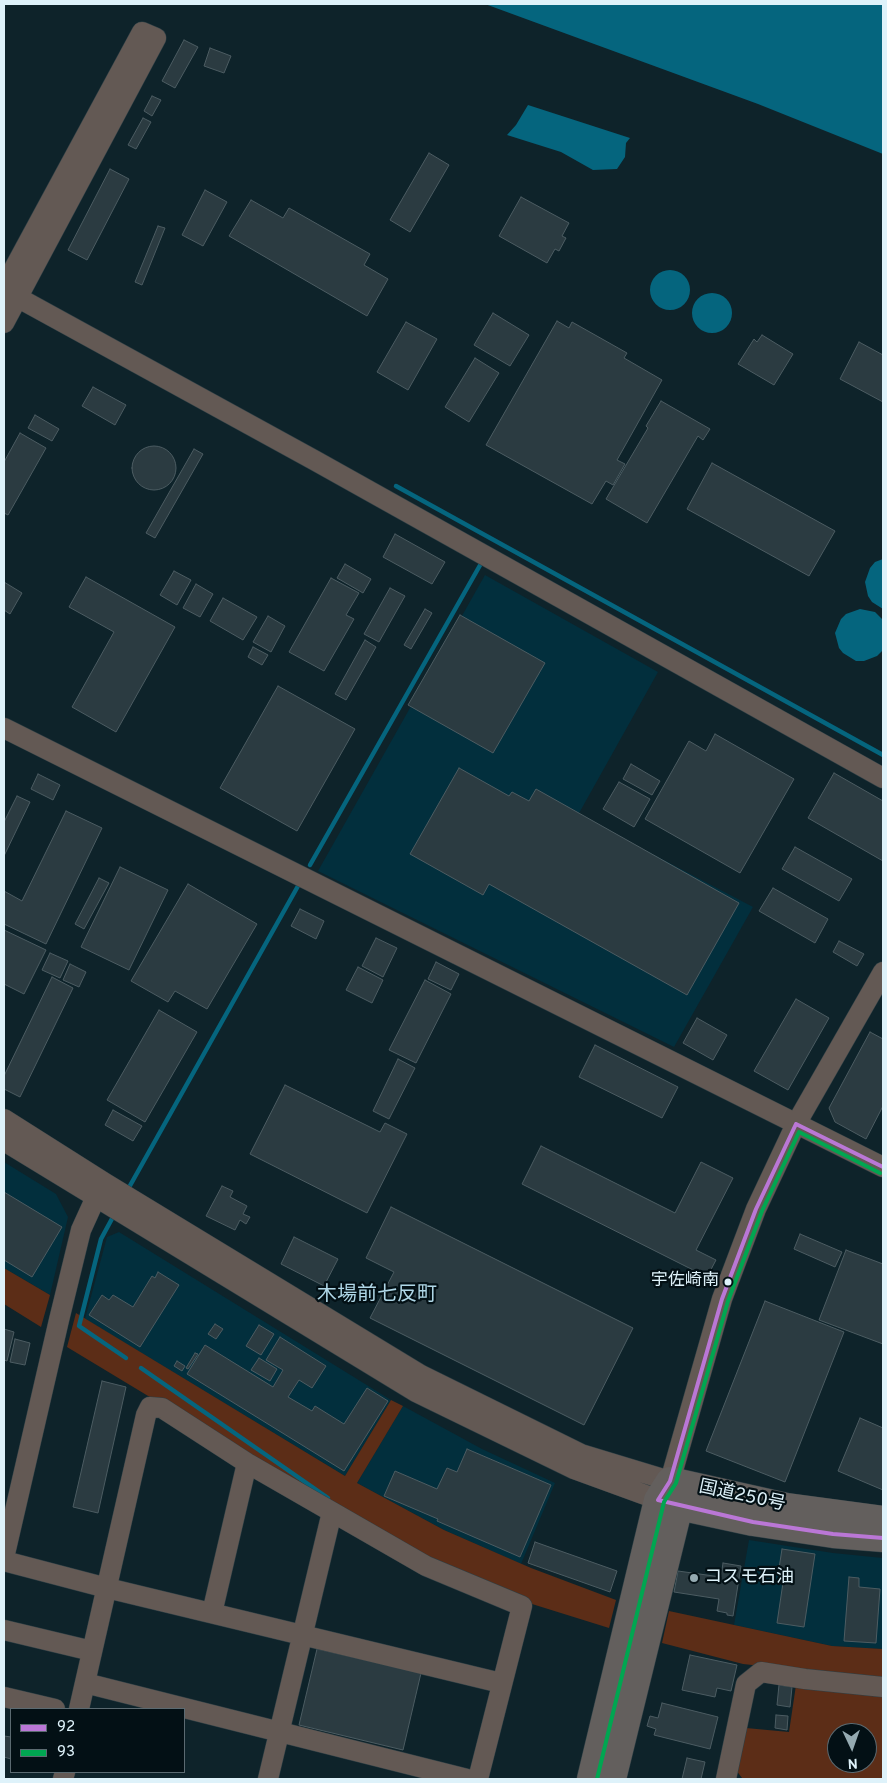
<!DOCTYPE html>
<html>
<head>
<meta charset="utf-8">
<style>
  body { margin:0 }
  #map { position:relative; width:887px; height:1783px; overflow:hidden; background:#0e232a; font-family:Overpass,sans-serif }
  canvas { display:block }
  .frame { position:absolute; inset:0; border:5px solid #def2fa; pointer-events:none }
  .legend { position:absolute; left:10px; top:1708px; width:175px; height:65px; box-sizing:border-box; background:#031015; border:1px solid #5b6a71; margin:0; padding:6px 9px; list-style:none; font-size:15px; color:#def2fa }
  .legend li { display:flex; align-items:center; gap:10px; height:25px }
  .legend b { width:25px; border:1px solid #5b6a71 }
  .north { position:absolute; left:827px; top:1723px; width:50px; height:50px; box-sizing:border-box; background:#031015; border:1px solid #5b6a71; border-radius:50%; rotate:177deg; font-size:14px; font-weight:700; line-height:20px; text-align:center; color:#def2fa }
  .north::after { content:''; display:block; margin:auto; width:18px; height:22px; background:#95aab1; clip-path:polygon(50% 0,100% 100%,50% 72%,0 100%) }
</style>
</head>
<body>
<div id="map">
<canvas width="887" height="1783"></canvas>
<div class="frame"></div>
<ul class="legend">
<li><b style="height:6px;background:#ba77d6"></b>92</li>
<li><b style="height:6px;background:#00a651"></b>93</li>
</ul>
<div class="north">N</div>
</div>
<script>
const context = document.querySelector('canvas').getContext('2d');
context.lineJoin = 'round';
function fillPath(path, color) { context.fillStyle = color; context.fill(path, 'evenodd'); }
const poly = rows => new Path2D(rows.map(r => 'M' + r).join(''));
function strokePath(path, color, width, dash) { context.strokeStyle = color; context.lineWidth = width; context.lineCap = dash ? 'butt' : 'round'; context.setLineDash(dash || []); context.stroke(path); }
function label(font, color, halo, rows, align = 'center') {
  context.font = font + ' Overpass,"Noto Sans JP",sans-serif'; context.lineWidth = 4.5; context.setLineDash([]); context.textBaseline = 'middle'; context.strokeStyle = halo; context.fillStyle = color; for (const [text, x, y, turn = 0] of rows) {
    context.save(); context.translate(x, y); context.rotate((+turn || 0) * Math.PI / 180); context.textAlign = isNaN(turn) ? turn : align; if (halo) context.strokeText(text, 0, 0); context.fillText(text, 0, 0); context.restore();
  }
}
fillPath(poly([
  [485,575,658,672,578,815,753,907,674,1047,318,871],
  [4,1162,56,1194,68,1217,50,1295,4,1268],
  [119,1232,391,1400,345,1476,85,1319,107,1237],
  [403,1406,482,1449,555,1483,521,1564,444,1530,357,1483],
  [749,1540,833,1553,883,1558,883,1649,832,1646,734,1625]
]), '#022f3d');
fillPath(poly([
  [4,1268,50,1295,41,1327,4,1304],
  [76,1313,345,1476,391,1400,403,1406,357,1483,444,1530,531,1568,616,1600,609,1628,532,1604,426,1558,327,1504,67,1347],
  [669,1611,832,1646,883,1649,883,1679,743,1664,662,1643],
  [796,1685,883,1693,883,1779,761,1779,742,1778,736,1770,746,1728,789,1732],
  [837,1733,867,1733,867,1763,837,1763]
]), '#5c2d17');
fillPath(poly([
  [485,4,883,4,883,154,758,104],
  [528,105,630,138,626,143,625,157,617,169,593,170,561,152,507,135,516,125],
  '650 290a20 20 0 1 1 40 0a20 20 0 1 1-40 0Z',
  '692 313a20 20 0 1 1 40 0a20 20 0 1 1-40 0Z',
  [883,559,883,609,872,602,868,596,865,582,870,568,875,562],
  [860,609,875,612,883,620,883,650,877,656,864,661,856,661,843,653,839,648,835,633,841,619,846,614]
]), '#05657e');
strokePath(poly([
  [396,486,883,755],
  [310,865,483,560],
  [127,1191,298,886],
  [114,1215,101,1239,79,1326,126,1358],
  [141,1368,328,1498]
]), '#05657e', 4.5);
const building = poly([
  [184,40,198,47,175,88,162,81,184,40],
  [210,48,231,56,224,73,204,66,210,48],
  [152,96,161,100,152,116,144,111,152,96],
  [143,118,151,122,136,149,128,145,143,118],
  [429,153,449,165,410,232,390,220,429,153],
  [110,169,129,179,87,260,68,250,110,169],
  [205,190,227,202,203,246,182,235,205,190],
  [521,197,569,223,562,236,566,238,559,251,555,249,547,263,499,236,521,197],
  [251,200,283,218,289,208,370,254,364,265,388,279,367,316,229,236,251,200],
  [158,226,165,228,142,285,135,282,158,226],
  [493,313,529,335,510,366,474,345,493,313],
  [557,321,569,328,572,322,627,353,624,358,662,380,617,460,625,464,613,485,606,481,592,504,486,445,557,321],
  [406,322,437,339,408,390,377,372,406,322],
  [762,335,793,354,774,385,738,364,754,339,757,342,762,335],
  [859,342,883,355,883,402,840,379,859,342],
  [475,358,499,373,469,422,445,407,475,358],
  [93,387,126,405,115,425,82,406,93,387],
  [661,401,710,429,703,440,698,436,647,523,606,499,648,428,646,426,661,401],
  [35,415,59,429,52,441,28,428,35,415],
  [20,433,46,448,8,515,4,513,4,462,20,433],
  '132 468a22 22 0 1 1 44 0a22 22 0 1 1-44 0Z',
  [194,449,203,454,155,538,146,533,194,449],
  [712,463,835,531,809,576,687,509,712,463],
  [395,534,445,562,432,584,383,557,395,534],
  [345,564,371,579,363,593,337,578,345,564],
  [174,571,191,580,177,605,160,595,174,571],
  [86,577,175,627,116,732,72,707,114,632,69,607,86,577],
  [331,578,359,593,346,615,354,619,324,671,289,652,331,578],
  [4,582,22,593,10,614,4,610,4,582],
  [196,584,213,594,200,617,183,608,196,584],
  [390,588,405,596,379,642,364,634,390,588],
  [223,598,257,617,243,640,210,621,223,598],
  [425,609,432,613,411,649,404,645,425,609],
  [460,615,545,663,493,753,408,705,460,615],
  [268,616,285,626,271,652,253,642,268,616],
  [365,640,376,647,346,700,335,694,365,640],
  [253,647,268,655,262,665,248,657,253,647],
  [278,686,355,729,297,831,220,788,278,686],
  [715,734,794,779,740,873,645,819,689,741,706,751,715,734],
  [631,764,660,781,652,795,623,779,631,764],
  [459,768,509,796,512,792,529,801,536,789,739,903,687,995,489,884,483,895,410,854,459,768],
  [834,773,883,801,883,861,808,818,834,773],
  [38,774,60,785,53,800,31,789,38,774],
  [619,782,650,799,634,827,603,809,619,782],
  [17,796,30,802,4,856,4,822,17,796],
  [66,811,102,828,46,944,4,924,4,891,22,901,66,811],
  [795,847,852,879,839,901,782,869,795,847],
  [120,867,168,890,129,970,81,947,120,867],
  [99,878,109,883,84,929,75,924,99,878],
  [188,884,257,924,207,1009,175,991,168,1002,131,981,188,884],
  [773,888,828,919,815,943,759,911,773,888],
  [300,909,324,921,316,939,291,926,300,909],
  [4,930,46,950,24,994,4,984,4,930],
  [376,938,397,948,383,977,362,966,376,938],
  [839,941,864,954,857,966,833,952,839,941],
  [50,953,68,961,60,978,42,970,50,953],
  [436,962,459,974,451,990,428,979,436,962],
  [70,964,86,972,79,987,63,980,70,964],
  [358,967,383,980,372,1003,346,990,358,967],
  [52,977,73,988,20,1097,4,1089,4,1076,52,977],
  [425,980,451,994,416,1063,389,1050,425,980],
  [796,999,829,1018,788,1090,754,1071,796,999],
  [159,1010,197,1032,145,1122,107,1100,159,1010],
  [697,1018,727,1035,713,1060,683,1043,697,1018],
  [870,1032,883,1039,883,1106,866,1139,835,1122,829,1108,870,1032],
  [595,1045,678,1087,662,1118,579,1077,595,1045],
  [398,1059,415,1068,389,1119,373,1111,398,1059],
  [285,1085,380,1132,385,1123,407,1134,367,1213,250,1154,285,1085],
  [113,1110,142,1126,133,1141,105,1125,113,1110],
  [541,1146,675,1213,701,1162,733,1178,696,1250,716,1260,707,1277,522,1184,541,1146],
  [222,1186,233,1191,230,1197,247,1206,243,1214,250,1217,246,1224,240,1220,235,1230,206,1216,222,1186],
  [4,1192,62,1227,32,1277,4,1260,4,1192],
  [391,1207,633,1328,584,1425,370,1318,394,1272,366,1258,391,1207],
  [800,1234,842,1252,835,1267,794,1249,800,1234],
  [294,1237,338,1259,324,1286,281,1264,294,1237],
  [846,1250,883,1264,883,1344,819,1320,846,1250],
  [158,1272,179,1285,140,1347,89,1315,102,1295,109,1300,113,1295,133,1307,152,1276,155,1278,158,1272],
  [765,1301,844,1332,785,1482,706,1451,765,1301],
  [215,1324,223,1329,216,1339,208,1334,215,1324],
  [259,1325,274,1334,261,1355,246,1346,259,1325],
  [4,1329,14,1332,7,1361,4,1360,4,1329],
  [280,1337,326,1366,312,1388,299,1380,288,1397,312,1411,315,1406,344,1424,367,1388,388,1401,344,1471,187,1374,205,1345,273,1387,283,1370,266,1360,280,1337],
  [15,1339,30,1343,25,1365,10,1362,15,1339],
  [195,1353,198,1354,188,1369,186,1368,195,1353],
  [259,1358,277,1369,270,1381,251,1370,259,1358],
  [177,1361,185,1366,182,1371,174,1366,177,1361],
  [102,1381,126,1387,98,1513,73,1507,102,1381],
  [860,1418,883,1428,883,1490,838,1471,860,1418],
  [467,1449,551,1485,520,1557,437,1521,438,1519,384,1496,395,1471,437,1489,447,1468,457,1472,467,1449],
  [535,1542,617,1571,610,1592,528,1563,535,1542],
  [782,1549,815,1554,804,1627,777,1623,784,1576,778,1575,782,1549],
  [723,1563,741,1566,733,1616,727,1615,727,1613,717,1611,719,1599,674,1592,678,1571,721,1577,723,1563],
  [849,1577,859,1578,859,1587,880,1589,876,1643,844,1641,849,1577],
  [317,1649,421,1673,403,1750,299,1725,317,1649],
  [690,1655,737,1665,731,1691,717,1688,715,1697,682,1690,690,1655],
  [779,1685,792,1687,790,1707,777,1705,779,1685],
  [662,1703,718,1717,710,1749,654,1735,656,1729,647,1726,650,1716,658,1718,662,1703],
  [776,1715,788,1716,787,1730,775,1728,776,1715],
  [4,1736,11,1737,11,1759,4,1757,4,1736],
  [687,1758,705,1762,701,1779,682,1779,687,1758]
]);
fillPath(building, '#2b3b41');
strokePath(building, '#4c5c62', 1);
const minor = poly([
  [4,287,142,32,156,38,4,323],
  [4,290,314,460,883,778],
  [4,728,883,1167],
  [4,1119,105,1183,421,1375,581,1454,670,1481],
  [4,1141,416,1392,574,1469,670,1504],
  [674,1493,670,1481,722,1299,756,1209,796,1124,883,972],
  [4,1558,59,1320,81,1230,96,1197,103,1187],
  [4,1561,107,1588,501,1683],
  [212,1613,247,1463],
  [4,1630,92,1651],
  [85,1683,467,1779],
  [4,1697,55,1709],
  [79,1709,146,1415,150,1407,162,1408,247,1463,426,1566,522,1606,478,1779],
  [63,1779,65,1772],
  [268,1779,332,1512],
  [726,1779,746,1684,761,1672,805,1679,883,1687]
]);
const highway = poly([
  [591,1779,658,1500,670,1481,786,1507,883,1520],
  [612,1779,679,1506,753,1522,833,1534,883,1538]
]);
strokePath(minor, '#2e3f45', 21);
strokePath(highway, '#2e3f45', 29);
strokePath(minor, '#635954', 20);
strokePath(highway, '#635f5d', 28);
strokePath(poly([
  [796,1124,883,1167],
  [658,1500,670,1481,722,1299,756,1209,796,1124],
  [658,1500,753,1522,833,1534,883,1538]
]), '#ba77d6', 4);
strokePath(poly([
  [597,1779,664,1502,676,1483,728,1301,762,1211,799,1132,880,1173]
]), '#00a651', 4);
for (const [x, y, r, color] of [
  [728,1282,4.5,"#def2fa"],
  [694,1578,5,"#95aab1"]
]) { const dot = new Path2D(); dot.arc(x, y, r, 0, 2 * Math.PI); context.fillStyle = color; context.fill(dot); strokePath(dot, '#031015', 2); }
label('17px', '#def2fa', '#031015', [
  ["宇佐崎南",719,1282]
], 'right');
label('18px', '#def2fa', '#031015', [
  ["国道250号",742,1497,12]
]);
label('18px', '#def2fa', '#031015', [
  ["コスモ石油",704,1578]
], 'left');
label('20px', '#afd6e6', '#031015', [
  ["木場前七反町",377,1296]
]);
</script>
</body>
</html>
